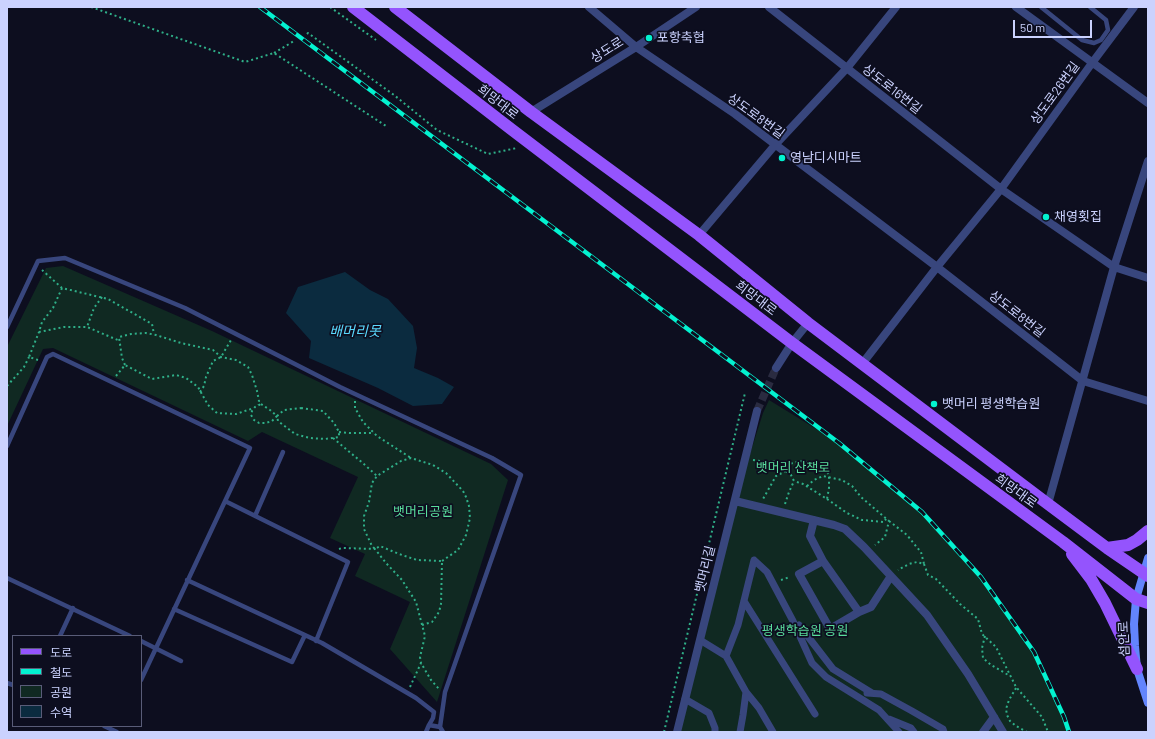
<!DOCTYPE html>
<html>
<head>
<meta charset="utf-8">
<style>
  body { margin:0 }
  #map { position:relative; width:1155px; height:739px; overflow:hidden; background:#0d0e1f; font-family:Barlow,"Noto Sans KR",sans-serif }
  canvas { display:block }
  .frame { position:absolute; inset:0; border:8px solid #cbd2fe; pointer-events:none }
  .legend { position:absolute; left:12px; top:635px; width:130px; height:92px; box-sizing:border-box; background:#0d0e1f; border:1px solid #595c78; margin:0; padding:5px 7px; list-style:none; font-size:12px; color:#cbd2fe }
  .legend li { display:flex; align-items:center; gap:8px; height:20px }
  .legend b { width:20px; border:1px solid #595c78 }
  .scale { position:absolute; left:1013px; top:20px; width:79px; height:18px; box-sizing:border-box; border:2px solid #cbd2fe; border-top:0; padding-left:5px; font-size:12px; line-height:14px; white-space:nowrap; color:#cbd2fe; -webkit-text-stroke:3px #0d0e1f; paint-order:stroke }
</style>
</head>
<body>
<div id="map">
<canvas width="1155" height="739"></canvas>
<div class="frame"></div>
<ul class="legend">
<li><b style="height:5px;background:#9454fd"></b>도로</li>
<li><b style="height:5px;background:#03f2d0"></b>철도</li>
<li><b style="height:11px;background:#102922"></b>공원</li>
<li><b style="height:11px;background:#0b2b3f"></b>수역</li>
</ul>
<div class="scale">50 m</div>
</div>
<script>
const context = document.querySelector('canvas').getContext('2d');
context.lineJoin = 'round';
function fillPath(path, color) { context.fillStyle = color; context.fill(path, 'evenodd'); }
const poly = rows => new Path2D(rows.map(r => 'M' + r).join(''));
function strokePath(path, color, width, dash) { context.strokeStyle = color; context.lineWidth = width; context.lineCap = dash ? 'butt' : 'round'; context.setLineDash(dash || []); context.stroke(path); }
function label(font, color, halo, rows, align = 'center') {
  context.font = font + ' Barlow,"Noto Sans KR",sans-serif'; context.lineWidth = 3.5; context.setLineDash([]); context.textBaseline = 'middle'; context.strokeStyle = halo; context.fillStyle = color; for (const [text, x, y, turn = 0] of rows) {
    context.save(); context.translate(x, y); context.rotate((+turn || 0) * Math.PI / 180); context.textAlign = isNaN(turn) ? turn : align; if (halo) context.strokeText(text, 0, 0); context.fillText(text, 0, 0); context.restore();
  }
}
fillPath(poly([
  [63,266,212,331,491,464,508,480,437,702,390,649,410,602,355,576,365,554,330,538,358,477,262,432,248,441,53,348,43,349,7,426,7,347,46,268],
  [769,400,839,443,922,512,981,577,1034,652,1064,717,1069,732,677,732,735,501,763,413]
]), '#102922');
fillPath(poly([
  [345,272,370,290,388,299,413,326,417,348,414,368,438,378,454,387,442,404,413,406,378,388,309,358,311,341,286,313,298,287]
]), '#0b2b3f');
strokePath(poly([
  [757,411,776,368]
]), '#2a2b40', 8, [8, 4]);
strokePath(poly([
  [91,7,245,62,274,53,386,126],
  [330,7,376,40],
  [307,34,308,33,394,95,437,130,488,154,517,148],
  [274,53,294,41],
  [42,270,62,288,108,299,152,324,154,334],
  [62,288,53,308,42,322,39,332,64,327,87,327],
  [102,297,94,308,87,327,120,341],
  [38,360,29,357,39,332],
  [125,365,122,358,119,337,131,334,146,333,156,335,181,343,213,350,221,357,236,360,248,367,252,375,257,391,259,401,258,405],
  [116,376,125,365,152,379,176,375,186,378,198,387,208,405,217,413,236,414,254,408],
  [7,386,24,367,29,357],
  [200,392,204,386,206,377,213,361,221,357,231,340],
  [355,401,355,408,363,422,377,436,411,458],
  [261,404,270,410,277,416,272,421,266,423,259,423,254,420,251,415,252,411,255,407,261,404],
  [301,408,323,411,334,423,339,432,339,437,325,439,310,438,295,434,278,421,277,416,284,410,301,408],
  [339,432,350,433,374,433],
  [333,438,365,465,377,476],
  [753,460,768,462,776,461,786,465,786,471,776,476,763,499],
  [786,465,800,461,814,464,826,470,829,475,829,488,827,499,803,484,794,481],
  [807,486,814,480,823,476,842,480,852,486,861,497,889,521,885,537,875,545],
  [827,499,847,513,862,520,884,522,886,519],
  [785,504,789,492,794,481,791,475,786,471],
  [889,521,907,535,915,545,921,552,924,564,917,562,909,564,898,570],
  [339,549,342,548,375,549,386,563,402,580,416,602,425,636,420,657,421,663],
  [924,564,928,575,936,579,960,604,978,619,982,634,996,647,1016,687,1042,717,1048,732],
  [781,580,790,577],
  [422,625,432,622,439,612,441,604,442,561,417,560,399,554,380,546,375,549,372,546,364,529,364,516,369,502,372,483,377,476,401,461,411,458,433,465,446,473,463,491,466,497,469,506,470,518,466,535,458,550,442,561],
  [985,636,982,648,983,658,991,665,1010,676],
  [410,687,421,663,431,680,439,689],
  [1016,688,1009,700,1006,709,1007,715,1010,721,1016,726,1027,732],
  [664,732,745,393]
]), '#2faf88', 2, [2, 3]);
strokePath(poly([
  [1041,7,1082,40,1094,43,1101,40,1108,30,1106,20,1090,7],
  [7,327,38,261,65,258,185,308,340,387,492,458,521,475,445,692,440,727,443,732],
  [7,446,47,357,53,354,250,448,141,680],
  [225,501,348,562,316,641],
  [255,516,283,452],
  [7,578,130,636],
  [187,580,322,643,416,698,434,712,433,718,429,725],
  [174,609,292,662,305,635],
  [60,636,73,608],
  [141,641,181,661],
  [7,683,13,685],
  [104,726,117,732],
  [426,732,429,725,440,727]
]), '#38467d', 4.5);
strokePath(poly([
  [744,601,815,714],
  [799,625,833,669,872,693],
  [700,640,726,656,746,692,743,715,740,732],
  [726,656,738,625,754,560,767,572,793,621,812,663,826,677,879,710,899,732],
  [746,692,759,708,773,732],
  [867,693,881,694,912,711,943,729,944,732],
  [685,699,709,713,715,728,715,732],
  [889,719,911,728,914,732]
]), '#38467d', 7);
strokePath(poly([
  [589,7,636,47,735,114,937,267,1083,381,1148,401],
  [769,7,1001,189,1114,267,1148,278],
  [1016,7,1148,103],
  [531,112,636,47,696,7],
  [699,235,775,145,847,68,896,7],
  [862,364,937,267,1001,189,1092,63,1134,7],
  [776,368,792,343,808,323],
  [735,501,834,525,845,529,864,547,927,615,968,674,1003,732],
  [1048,504,1114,267,1148,161],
  [814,520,810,536,823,561,799,574,830,629,859,612,871,607,891,576],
  [823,561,859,612],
  [677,732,757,411],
  [983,732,994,717]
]), '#38467d', 8);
strokePath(poly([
  [1148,558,1136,599,1134,624,1135,646,1137,669,1148,703]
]), '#6385fd', 8);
strokePath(poly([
  [353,7,511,129,792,343,1063,542,1136,599,1148,603],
  [395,7,531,112,699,235,808,323,1048,504,1107,548,1148,576],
  [1107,548,1128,545,1137,540,1148,531],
  [1072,554,1091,579,1105,603,1137,669]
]), '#9454fd', 12);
const rail = poly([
  [260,7,839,443,922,512,981,577,1034,652,1064,717,1069,732]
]);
strokePath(rail, '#03f2d0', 4.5);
strokePath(rail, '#0d0e1f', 3, [9]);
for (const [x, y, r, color] of [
  [649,38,4,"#03f2d0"],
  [782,158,4,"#03f2d0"],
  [1046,217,4,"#03f2d0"],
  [934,404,4,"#03f2d0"]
]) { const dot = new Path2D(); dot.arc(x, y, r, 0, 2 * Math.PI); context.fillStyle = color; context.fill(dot); strokePath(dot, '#0d0e1f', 1.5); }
label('13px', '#cbd2fe', '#0d0e1f', [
  ["포항축협",657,38],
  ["영남디시마트",790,158],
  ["채영횟집",1054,217],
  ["뱃머리 평생학습원",942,404]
], 'left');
label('13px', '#cbd2fe', '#0d0e1f', [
  ["상도로",607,50,-32],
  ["상도로16번길",892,89,38],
  ["상도로26번길",1055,93,-54],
  ["희망대로",498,102,38],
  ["상도로8번길",756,116,36],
  ["희망대로",756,298,37],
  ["상도로8번길",1017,314,38],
  ["희망대로",1016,491,36],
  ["뱃머리길",705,569,-76],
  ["섬안로",1124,639,-92]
]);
label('13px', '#59dd9c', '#0d0e1f', [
  ["뱃머리 산책로",793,468],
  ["뱃머리공원",423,512],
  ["평생학습원 공원",805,631]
]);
label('italic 14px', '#5ad9fd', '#0d0e1f', [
  ["배머리못",355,331]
]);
</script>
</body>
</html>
